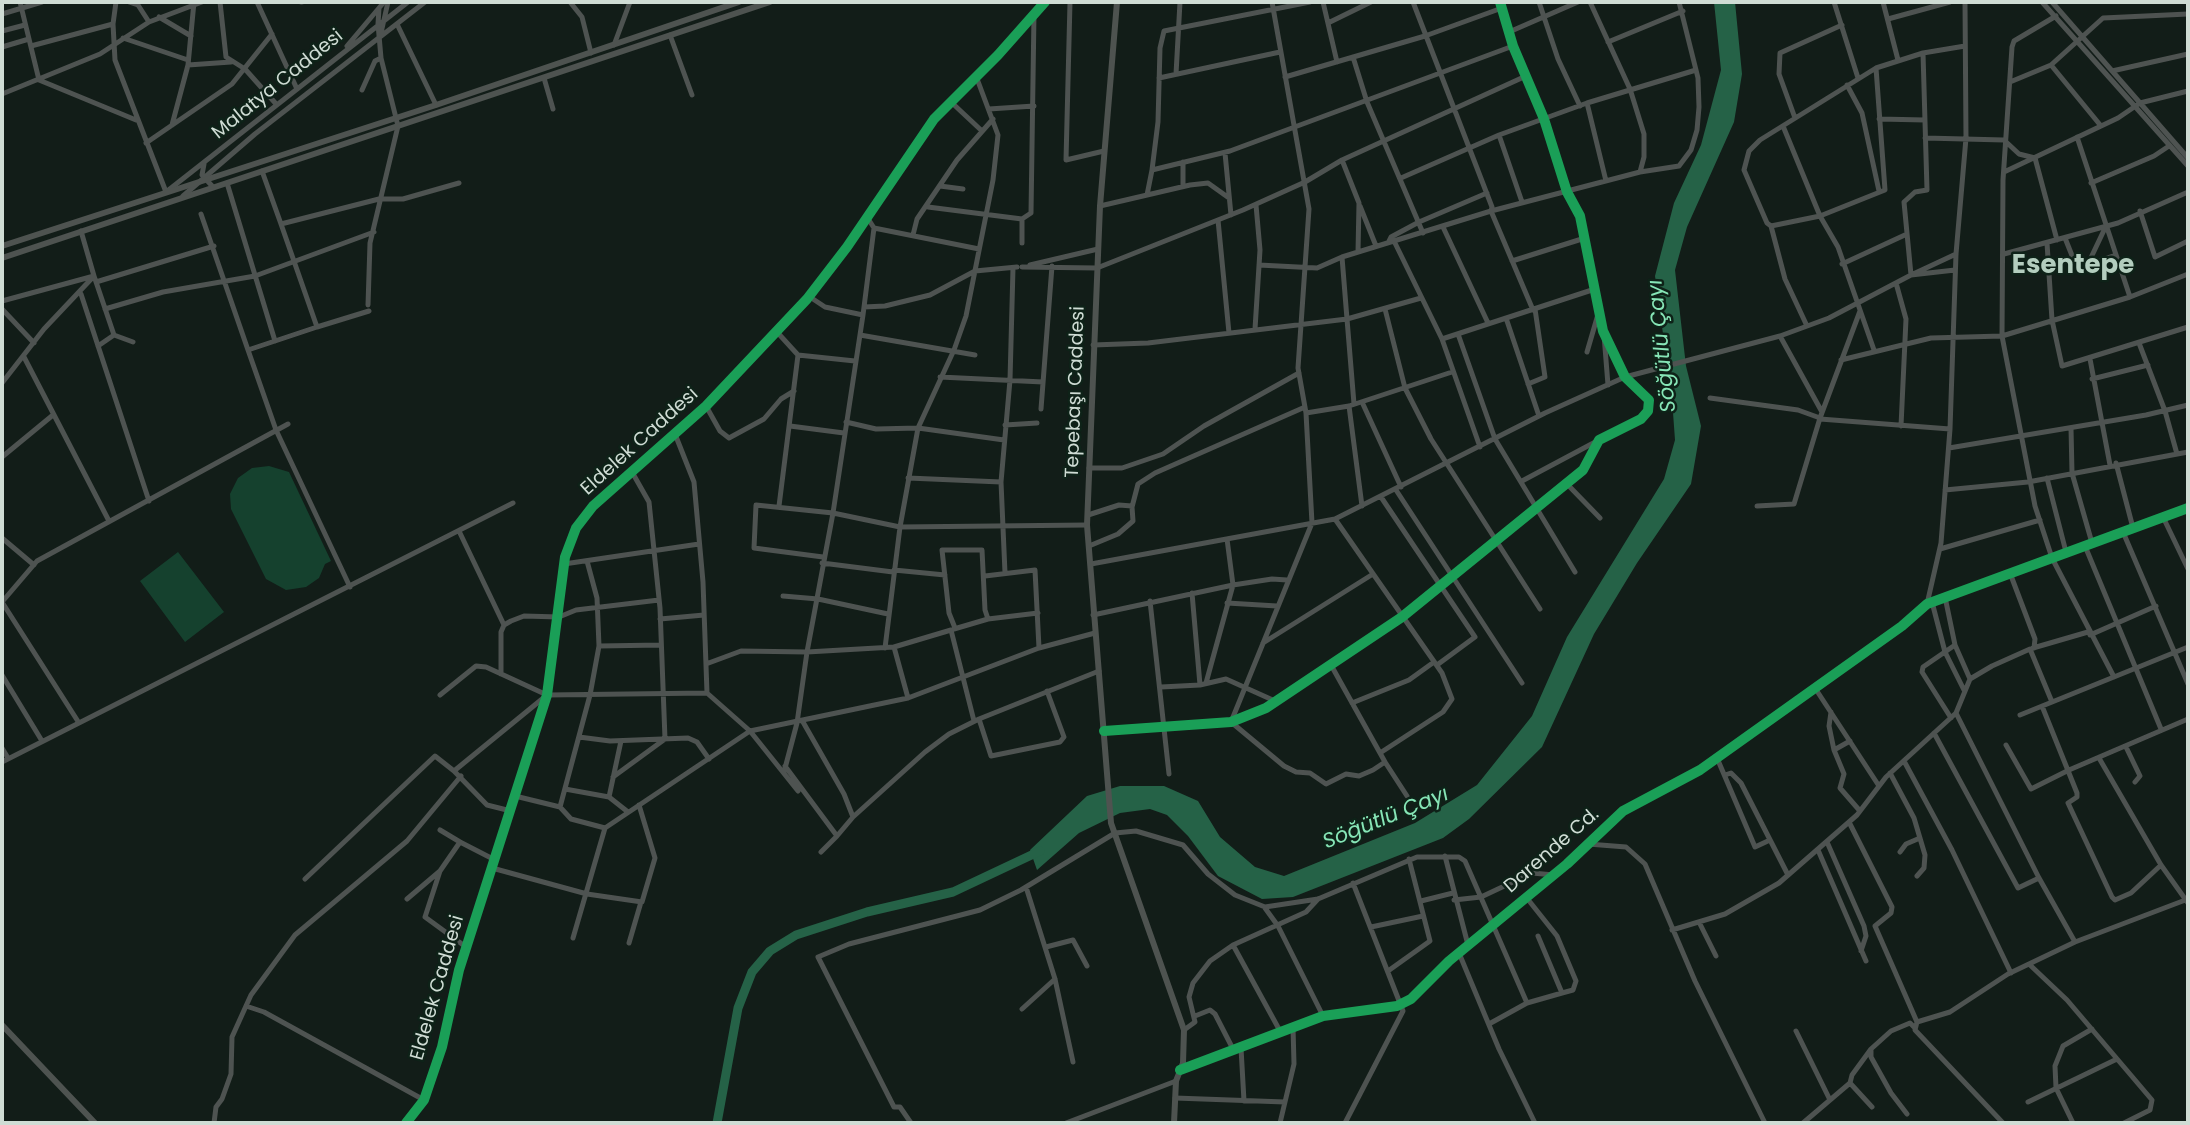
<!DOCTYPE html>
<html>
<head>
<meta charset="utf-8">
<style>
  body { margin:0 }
  #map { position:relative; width:2190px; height:1125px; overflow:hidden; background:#121d18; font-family:Poppins,sans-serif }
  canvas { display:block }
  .frame { position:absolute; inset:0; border:4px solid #cfdcd4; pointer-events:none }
</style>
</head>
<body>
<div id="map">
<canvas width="2190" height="1125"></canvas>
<div class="frame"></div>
</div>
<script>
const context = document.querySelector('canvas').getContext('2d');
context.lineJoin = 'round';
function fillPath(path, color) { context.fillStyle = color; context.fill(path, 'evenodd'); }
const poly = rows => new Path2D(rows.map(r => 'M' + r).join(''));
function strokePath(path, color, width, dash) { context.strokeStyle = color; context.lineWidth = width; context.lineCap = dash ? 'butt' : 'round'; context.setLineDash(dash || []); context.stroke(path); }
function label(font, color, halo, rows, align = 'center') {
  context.font = font + ' Poppins,sans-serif'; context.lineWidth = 5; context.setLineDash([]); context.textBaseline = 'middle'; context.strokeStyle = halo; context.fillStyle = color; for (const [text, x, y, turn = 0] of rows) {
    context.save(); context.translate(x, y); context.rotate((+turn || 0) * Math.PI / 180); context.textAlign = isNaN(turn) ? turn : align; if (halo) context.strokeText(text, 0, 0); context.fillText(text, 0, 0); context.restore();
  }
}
fillPath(poly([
  [269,466,289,472,331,561,325,564,319,578,306,587,286,590,266,579,231,509,230,494,238,478,252,468],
  [178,552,224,612,185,642,140,581]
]), '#15412e');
fillPath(poly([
  [1714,2,1735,2,1742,74,1734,122,1687,227,1675,270,1686,366,1701,426,1691,484,1637,563,1594,634,1542,747,1469,819,1443,838,1293,897,1262,899,1218,876,1188,836,1167,815,1150,809,1120,813,1079,833,1037,870,1030,850,1087,796,1120,786,1164,786,1198,801,1220,837,1255,867,1284,876,1415,823,1477,785,1532,716,1567,637,1664,479,1675,440,1672,399,1655,276,1674,203,1701,145,1721,70]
]), '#256247');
strokePath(poly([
  [717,1123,738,1008,752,972,770,951,796,935,867,912,953,892,1040,851]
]), '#256247', 9);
strokePath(poly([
  [20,2,39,80,136,120],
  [116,2,113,24,115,60,166,192,408,2],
  [129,2,138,5,149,22],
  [220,2,226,57,245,69,277,105],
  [257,2,297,89],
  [301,2,302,2],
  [570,2,582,17,591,53],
  [1070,2,1066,160,1104,151],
  [1272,2,1309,209,1298,368,1306,413,1312,523,1231,722,1284,766,1296,772,1310,773,1326,784,1346,774,1359,776,1373,770,1385,762,1380,753],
  [1323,2,1337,62],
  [1413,2,1492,207,1491,211,1533,310],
  [1539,2,1558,59,1580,106],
  [1590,2,1630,89,1644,134,1644,157,1640,172],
  [1834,2,1858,78],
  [1883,2,1898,60],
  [2042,2,2188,166],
  [2052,2,2188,158],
  [2,14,42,2],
  [2056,16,2014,41,2012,47,2003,180,2002,336,2035,506,2052,558,2114,677],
  [159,17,191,36],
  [1888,19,1950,2],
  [1328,23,1371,2],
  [397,24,436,105],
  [2,31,25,25],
  [1509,32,1578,2],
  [381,33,388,2],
  [670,35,692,95],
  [123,38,188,60],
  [1608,42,1683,11],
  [614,45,630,2],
  [31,46,113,24],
  [347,46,379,8],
  [2,47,29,39],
  [1353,57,1367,102,1423,233],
  [188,65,231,62],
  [2051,65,2101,126],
  [1876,68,1885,190,1820,216,1771,226,1767,223,1744,170,1749,151,1760,140,1876,68,1923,53,1965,46],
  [2112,71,2188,54],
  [1176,74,1180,2],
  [1285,77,1425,36,1502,8],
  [544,78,553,109],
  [1159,78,1280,52],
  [2010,82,2051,65,2103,18,2188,14],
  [1847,85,1862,113,1879,191],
  [362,90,375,61,381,58],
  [2,94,100,54,149,22,202,2],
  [951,102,982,131],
  [1587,103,1606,181],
  [989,109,1034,106],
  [1795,118,1779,74,1780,53,1842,25],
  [1879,119,1925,120],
  [172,125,188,65,194,2],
  [1783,126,1820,216,1838,247,1874,350],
  [1499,135,1522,202],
  [2077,137,2130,297],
  [1925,138,2004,140,2019,154,2035,158,2057,240],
  [146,143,232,84,272,34],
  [1225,153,1231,215],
  [1342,160,1359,203,1358,252],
  [1183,162,1183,186],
  [204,164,202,175,213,187],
  [1152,170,1158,122,1160,48,1164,31,1310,2],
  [262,171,281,224,379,199,403,199,459,183],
  [2004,172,2118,118,2140,103,2188,91],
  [1401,178,1499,135,1587,103,1696,70],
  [227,183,275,341],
  [2091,183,2154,156,2169,146],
  [940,186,963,189],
  [1147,195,1152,170,1230,151,1513,46],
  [183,196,255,134,425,2],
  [1100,206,1190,185,1208,183,1229,198],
  [1360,206,1376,246],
  [928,207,1022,219,1031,213,1034,14],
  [2140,211,2155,257,2188,241],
  [201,214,248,350,317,327],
  [867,217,874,228,863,315,833,513,807,652,894,647,908,698],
  [1218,220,1229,333],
  [281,224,317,327,369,311],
  [1771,226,1785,279,1807,326],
  [1443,227,1488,323],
  [874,228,979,249],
  [913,235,917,219,957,160,993,119],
  [2065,238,2075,263,2080,267,2116,255],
  [1394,241,1442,339,1480,447],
  [1022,243,1022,219],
  [1388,243,1391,237,1419,222,1487,193],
  [2047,243,2052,320,2062,366,2188,327],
  [2004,254,2118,223,2188,192],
  [1342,257,1347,319,1421,298],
  [1512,261,1585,238],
  [1842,264,1907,234],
  [1030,265,1098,249],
  [1259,265,1317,268,1342,257,1491,211,1640,172,1679,166,1691,150,1697,130,1699,107,1698,78,1679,2],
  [2087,266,2106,226],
  [1022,267,1097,268,1243,210,1305,182,1342,160,1526,76],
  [1955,270,1911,275,1956,254],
  [96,282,214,246],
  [1896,283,1906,319,1901,426],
  [81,294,149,501],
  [813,299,825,307,863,315],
  [2,301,94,276,114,335,133,342],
  [368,305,370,243,398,126,381,58,378,24,379,8,384,2],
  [864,307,885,306,930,295,975,271,1017,267],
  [2,309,34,343],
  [105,309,163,292,255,276,374,232],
  [1385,309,1405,388,1431,439,1540,609],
  [1506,318,1539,416],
  [1255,329,1260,250,1256,205],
  [777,332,798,355,855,361],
  [1458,334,1495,439,1575,572],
  [860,335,975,355],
  [1604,335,1608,385],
  [1442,339,1595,289],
  [2139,343,2165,411,2177,454],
  [1093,345,1148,343,1347,319,1354,404],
  [98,346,114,335],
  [248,350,276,430,350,587],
  [1587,352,1599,311],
  [24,357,109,521],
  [2090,359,2110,465],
  [1841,360,1931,338,2002,336,2130,297,2188,274],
  [940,377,1043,382],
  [2092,379,2148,365],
  [2,383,44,329,94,276,81,231],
  [1528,384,1545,377,1535,309],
  [1710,398,1798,410,1820,418],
  [1362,402,1401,487],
  [706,406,720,431,729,438,764,419,781,399,794,391],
  [1349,406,1362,506],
  [1041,409,1052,266],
  [1822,412,1780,336,1829,318,1911,275,1904,202,1915,192,1927,190,1923,53],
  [1306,413,1349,406,1452,372],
  [1820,419,1950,429],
  [846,422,876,429,918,428,1004,440],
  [1005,425,1037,423],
  [790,426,844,433],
  [2071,428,2072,473,2092,543],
  [675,434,694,482,703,582,707,693],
  [1949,448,2146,415,2188,405],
  [2,457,53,415],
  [2116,463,2133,528],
  [1089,468,1122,468,1163,454,1204,426,1299,373],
  [908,478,1001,482],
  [2047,478,2066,552],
  [1522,481,1599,440],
  [1567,484,1600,518],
  [1396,490,1522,683],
  [1945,490,2028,482,2188,452],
  [1381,497,1475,637,1437,665],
  [779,506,798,355],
  [1757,506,1794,504,1820,418,1860,311],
  [1088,515,1119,505,1132,506],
  [2163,517,2188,569],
  [459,531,504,625],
  [2123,532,2188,684],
  [2,538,34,565],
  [1089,546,1118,534,1133,521,1132,507,1138,484,1155,473,1305,407],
  [2085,546,2161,729],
  [1940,549,2040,520],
  [823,557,754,548,756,505,833,513,900,527,1087,525],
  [822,563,893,572],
  [564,564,699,544],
  [1091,564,1335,519,1545,413,1625,377,1780,336],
  [894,570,945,575],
  [1005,573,1001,482,1010,380,1013,268],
  [2010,573,2035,639,2034,648],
  [985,576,1035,570,1039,648],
  [1192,593,1200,685],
  [783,596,818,599,888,614],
  [1945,597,1955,645,1970,679],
  [1150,601,1169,774],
  [2,602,37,561,288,424],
  [2,602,79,723],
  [1932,602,1945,652,1964,690],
  [1227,603,1277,606],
  [1927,604,1941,543,1950,429,1956,254,1966,138,1965,2],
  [1093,615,1233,585,1272,579,1287,580],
  [660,619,704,615],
  [955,628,949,613,942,550,982,550,985,610,988,619],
  [954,629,988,619,1038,613],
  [2090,635,2156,606],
  [1263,643,1373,574],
  [599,646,661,645],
  [894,647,951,630,974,721],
  [885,648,900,527,918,428,954,350,966,316,993,180,998,135,976,76],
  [2033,648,2088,632],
  [706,664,741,651,807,652,797,723,784,772],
  [1331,665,1380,753,1443,712,1452,699,1442,673,1335,519],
  [501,674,501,632,504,625,511,621,524,616,559,617,576,610,659,600],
  [2,675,42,741],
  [1206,683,1233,585,1227,539],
  [1161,687,1200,685,1226,679,1275,701],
  [1815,688,1879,786],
  [440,695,476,666,486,667,547,695],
  [1352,703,1409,680,1434,662],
  [2042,706,2077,793,2077,797,2068,803,2112,897,2115,900,2131,893,2161,865],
  [1831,712,1829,726,1834,750],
  [1956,713,2039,878,2075,942],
  [2020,715,2188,647],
  [1951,718,1922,672,1923,667,1955,645],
  [979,719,1099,671],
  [803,722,844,794,853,817,837,836],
  [1104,731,1231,722,1266,708,1402,617,1583,470,1599,440,1641,419,1648,411,1649,400,1625,377,1603,331,1580,216,1567,192,1544,119,1513,46,1500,2],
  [1934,733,2018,888,2039,878],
  [579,737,610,741,688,738,697,742,709,759],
  [1850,741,1834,750,1844,774,1840,788,1860,811],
  [2006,745,2031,789,2069,770,2188,719],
  [2126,747,2140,776,2135,782],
  [2,748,8,758],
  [1717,758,1755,847,1770,840],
  [2099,758,2161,865,2188,903],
  [1904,761,1952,850,2011,973],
  [2,762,513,503],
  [1385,762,1407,796],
  [785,766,837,836,821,852],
  [1890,773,1914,818,1925,855,1924,868,1917,876],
  [1725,775,1731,773,1741,783,1788,875],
  [613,777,665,739,660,608,649,502,632,472],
  [565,789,609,797,628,812],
  [515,796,560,807,571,819,605,828,750,731,798,791],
  [609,797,621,741],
  [560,807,590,695,599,646,597,598,587,561],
  [511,811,487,805,454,771,547,695,707,693,750,731,908,698,1039,648,1095,633],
  [853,817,925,752,949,734,979,719,991,756,1060,742,1064,737,1047,691],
  [1849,822,1892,907,1891,913,1875,926,1917,1022],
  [440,830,460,842],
  [1827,842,1864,926,1866,936,1861,951],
  [1588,844,1626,847,1645,864,1695,981,1765,1123],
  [1818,850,1866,961],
  [1900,852,1906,844,1920,838],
  [1445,856,1468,945],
  [492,868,587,894,642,902,655,858,639,805],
  [440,871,425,917,466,947],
  [305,879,435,756,454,771],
  [1026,887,1055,979,1073,1062],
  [1526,897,1557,936,1576,981,1573,990,1562,993],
  [407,899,440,871,460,842,495,860],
  [1454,900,1481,897,1532,873,1554,875],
  [1421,901,1453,893],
  [1265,908,1278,926,1323,1016],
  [1699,922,1716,956],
  [1371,927,1423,916],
  [1672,930,1725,914,1779,883,1857,815,1886,777,1956,713,1970,679,1992,666,2030,649,2052,702],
  [573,938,605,828],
  [629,943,641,902],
  [1233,945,1280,1031],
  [1046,947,1073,940,1087,966],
  [1459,953,1499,1049,1535,1123],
  [2030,965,2067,1000,2152,1100,2150,1110,2124,1123],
  [1388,971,1430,941,1409,859],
  [246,1006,251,995,295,935,407,841,461,776],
  [1022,1009,1055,979],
  [1195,1016,1210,1010,1215,1014,1234,1051],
  [1489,1024,1527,1003,1562,993,1538,936],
  [1184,1030,1195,1022,1189,997,1193,983,1210,961,1233,945,1306,912,1318,899],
  [1796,1031,1830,1100],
  [1241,1048,1244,1101],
  [1871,1050,1871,1057,1891,1093,1907,1114],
  [1180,1070,1323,1016,1397,1006,1411,999,1449,961,1567,864,1623,811,1700,770,1902,626,1927,604,2188,508],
  [1850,1083,1872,1107],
  [1175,1098,1285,1102],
  [2028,1102,2117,1059],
  [214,1123,216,1107,222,1099,231,1074,232,1037,246,1006,264,1012,424,1100],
  [406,1123,424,1100,442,1047,459,970,547,695,565,557,576,528,593,506,706,406,807,299,847,247,934,119,998,55,1045,2],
  [911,1123,900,1107,894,1107,818,957,849,944,980,910,1021,890,1115,833,1136,831,1183,845,1208,874,1235,895,1265,907,1318,899,1417,857,1459,857,1465,861,1527,1003],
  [1066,1123,1176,1081],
  [1280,1123,1294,1064,1293,1027],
  [1345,1123,1403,1011,1353,883],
  [1803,1123,1850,1083,1852,1075,1871,1049,1891,1031,1910,1023,1915,1028],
  [2003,1123,1915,1030,1917,1022,1950,1012,2008,974,2075,942,2188,899],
  [2073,1123,2056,1088,2055,1066,2063,1046,2092,1029]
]), '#4e5351', 5);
strokePath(poly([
  [1117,2,1100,206,1087,525,1111,823,1184,1030,1183,1063,1176,1081,1174,1123],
  [2,246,436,105,739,2],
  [2,258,770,2],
  [2,1025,95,1123]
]), '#4e5350', 6);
strokePath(poly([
  [1104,731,1231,722,1266,708,1402,617,1583,470,1599,440,1641,419,1648,411,1649,400,1625,377,1603,331,1580,216,1567,192,1544,119,1513,46,1500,2],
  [1180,1070,1323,1016,1397,1006,1411,999,1449,961,1567,864,1623,811,1700,770,1902,626,1927,604,2188,508],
  [406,1123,424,1100,442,1047,459,970,547,695,565,557,576,528,593,506,706,406,807,299,847,247,934,119,998,55,1045,2]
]), '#1a9f57', 10);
label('19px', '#cfdcd4', '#0e2218', [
  ["Malatya Caddesi",278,85,-39],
  ["Tepebaşı Caddesi",1076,392,-88],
  ["Eldelek Caddesi",640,442,-42],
  ["Darende Cd.",1552,851,-41],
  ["Eldelek Caddesi",438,988,-74]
]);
label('italic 21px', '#87e6b7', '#0e2218', [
  ["Söğütlü Çayı",1663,346,-96],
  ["Söğütlü Çayı",1386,819,-22]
]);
label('bold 26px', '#b3cdbe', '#0e2218', [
  ["Esentepe",2073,266]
]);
</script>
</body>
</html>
